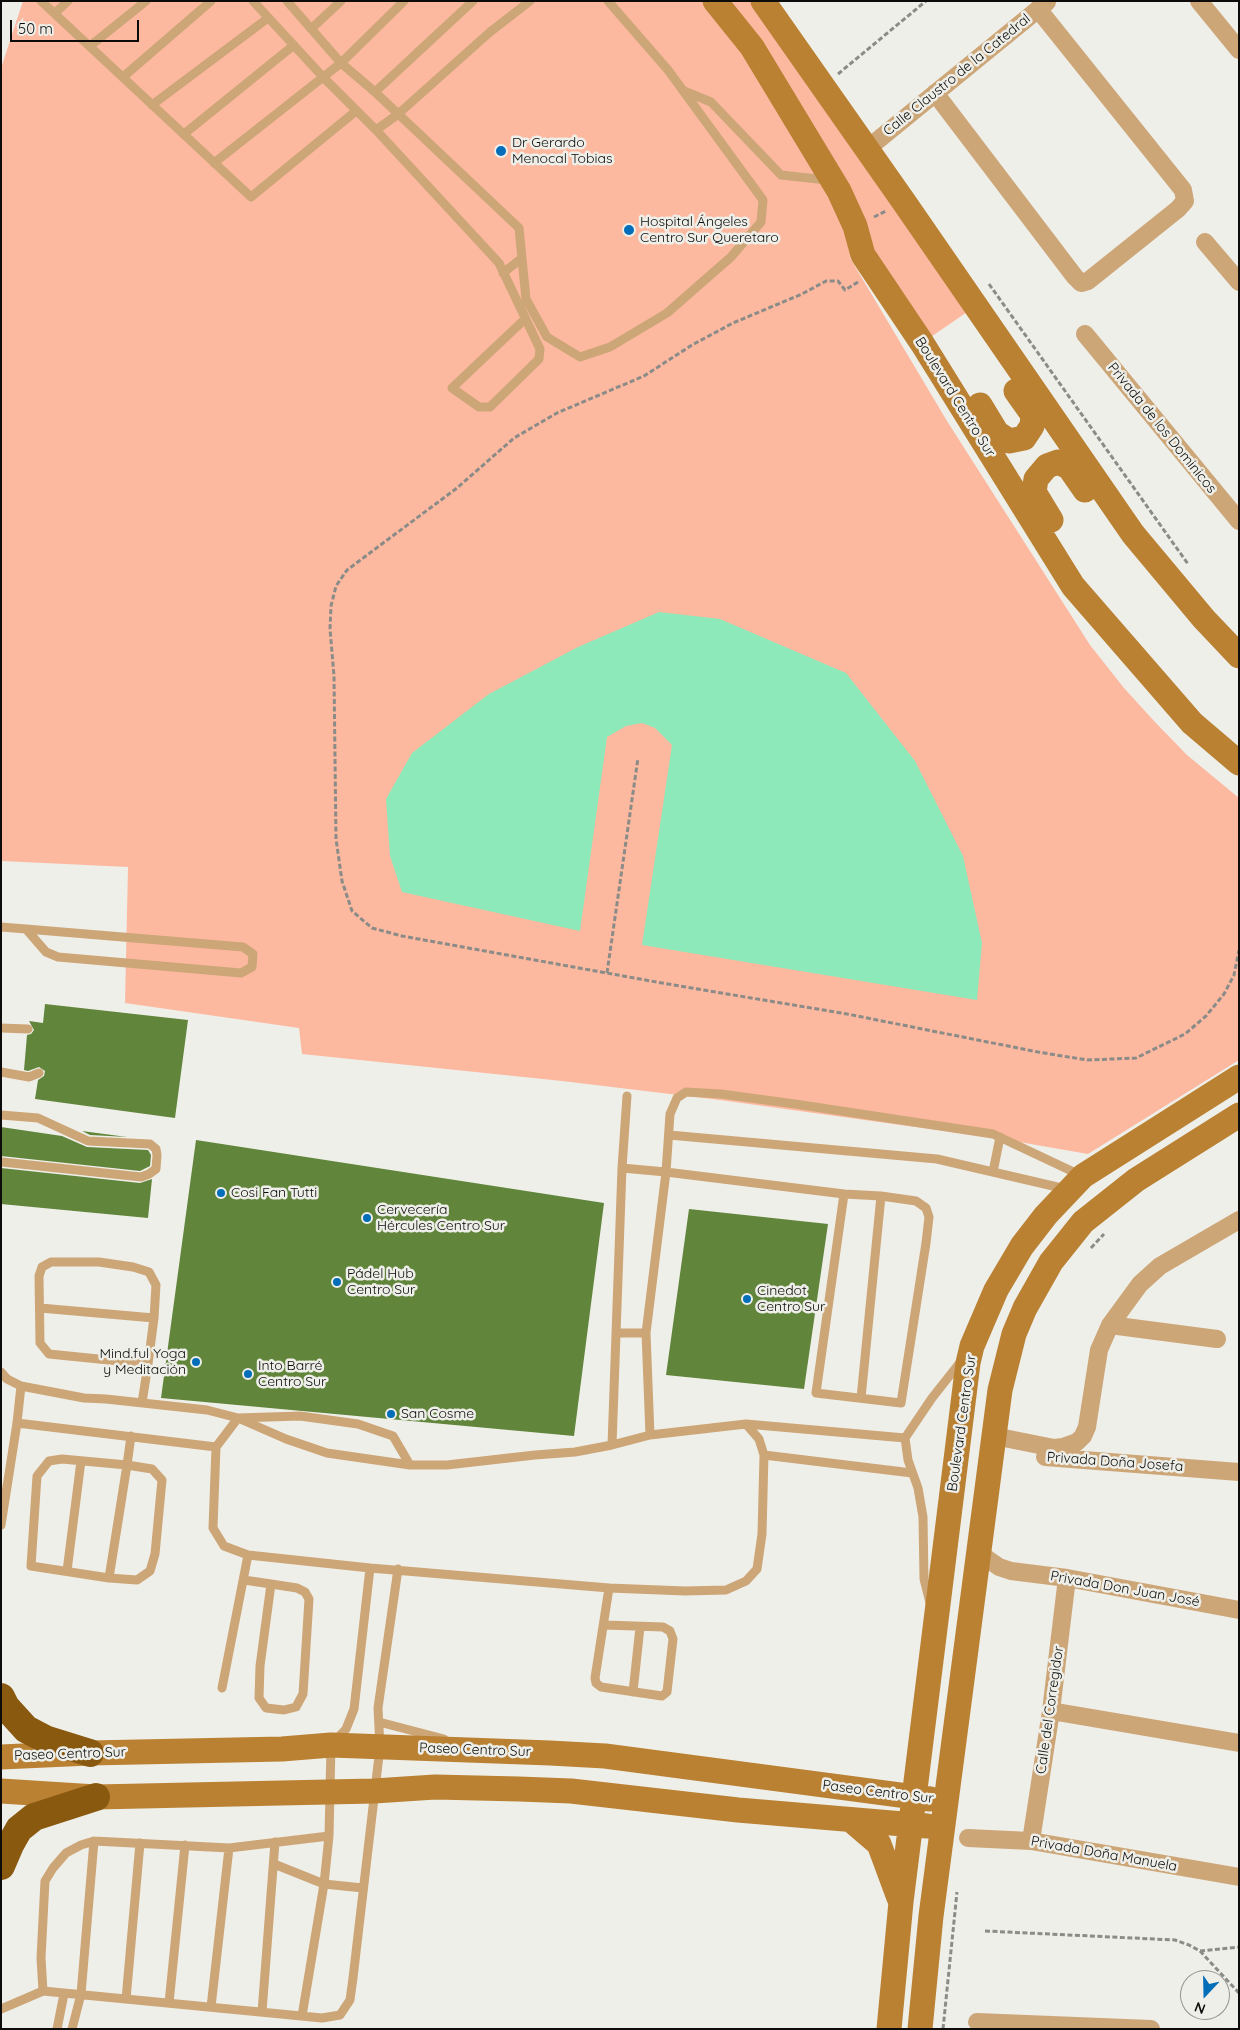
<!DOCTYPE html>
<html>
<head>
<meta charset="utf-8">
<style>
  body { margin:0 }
  #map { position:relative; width:1240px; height:2030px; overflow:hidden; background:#efefea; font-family:Quicksand,sans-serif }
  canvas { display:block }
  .frame { position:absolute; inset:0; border:2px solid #0d0c0b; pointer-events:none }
  .north { position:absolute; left:1180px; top:1970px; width:50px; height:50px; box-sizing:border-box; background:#efefea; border:1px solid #959491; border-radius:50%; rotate:201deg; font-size:14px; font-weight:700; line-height:20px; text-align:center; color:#0d0c0b }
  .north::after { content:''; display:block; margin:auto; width:18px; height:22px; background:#026db8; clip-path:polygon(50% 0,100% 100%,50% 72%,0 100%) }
  .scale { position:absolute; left:10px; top:20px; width:129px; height:22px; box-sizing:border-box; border:2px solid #0d0c0b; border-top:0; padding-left:6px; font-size:15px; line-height:18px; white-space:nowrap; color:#0d0c0b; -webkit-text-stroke:4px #efefea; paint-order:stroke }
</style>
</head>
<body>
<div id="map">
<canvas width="1240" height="2030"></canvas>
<div class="frame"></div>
<div class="north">N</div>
<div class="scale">50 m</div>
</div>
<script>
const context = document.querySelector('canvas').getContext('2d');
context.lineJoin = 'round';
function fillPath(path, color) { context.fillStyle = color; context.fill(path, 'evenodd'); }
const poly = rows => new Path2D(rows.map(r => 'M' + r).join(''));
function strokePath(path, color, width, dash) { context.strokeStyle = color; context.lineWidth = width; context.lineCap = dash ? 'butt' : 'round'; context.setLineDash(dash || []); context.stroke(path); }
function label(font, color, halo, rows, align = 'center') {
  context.font = font + ' Quicksand,sans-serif'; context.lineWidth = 5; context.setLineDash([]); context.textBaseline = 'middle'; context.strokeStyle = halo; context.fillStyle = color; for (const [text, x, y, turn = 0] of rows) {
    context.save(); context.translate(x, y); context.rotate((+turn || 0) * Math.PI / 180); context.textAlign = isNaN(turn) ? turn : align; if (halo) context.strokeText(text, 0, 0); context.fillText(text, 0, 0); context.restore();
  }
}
fillPath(poly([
  [23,1,763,1,976,306,922,343,863,255,850,258,947,421,1090,645,1124,688,1155,722,1187,755,1239,798,1239,1060,1088,1154,1002,1139,720,1100,562,1081,302,1054,299,1028,125,1003,128,867,1,861,1,68]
]), '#fcb9a0');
fillPath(poly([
  [659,612,720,619,846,673,915,761,963,856,982,943,977,1000,642,945,672,745,655,728,642,723,626,726,607,737,580,931,402,892,390,856,386,799,412,753,489,694,578,647]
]), '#8de9b9');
fillPath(poly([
  [45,1004,188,1020,175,1118,35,1099,38,1080,44,1076,45,1071,39,1067,28,1071,24,1070,27,1035,31,1034,34,1030,29,1021,43,1023],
  [1,1127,62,1136,87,1147,148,1150,151,1155,150,1166,140,1171,1,1156],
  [82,1131,127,1137,90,1135],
  [196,1140,604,1203,574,1436,161,1398],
  [1,1168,140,1183,152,1179,148,1218,1,1204],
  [689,1209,828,1224,804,1389,666,1375]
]), '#61853b');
strokePath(poly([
  [838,74,926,1],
  [874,217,886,211],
  [858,282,845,290,838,281,826,281,802,294,733,323,692,345,644,376,557,413,514,438,457,488,347,570,336,586,331,606,330,629,334,676,336,839,342,881,352,911,372,928,402,936,662,983,847,1014,1038,1052,1087,1060,1136,1058,1185,1034,1206,1016,1224,994,1234,975,1239,950],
  [989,284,1188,564],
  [607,973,638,758],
  [1091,1248,1104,1234],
  [985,1931,1175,1940,1189,1945,1200,1951,1239,1993],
  [1200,1951,1239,1947],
  [943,2029,957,1892]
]), '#8b8b88', 3, [5, 2.5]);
strokePath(poly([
  [41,1,251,197,356,111],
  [253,1,323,77,376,130,499,263,540,349,539,359,490,407,479,407,452,388,525,319],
  [287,1,341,63,375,92,519,228,526,299,547,337,580,357,610,347,667,313,731,257,761,222,763,200,668,70,608,1],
  [55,13,68,1],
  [311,29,341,1],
  [90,46,146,1],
  [123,77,211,1],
  [684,91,711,102,781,175,827,180],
  [375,92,473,1],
  [152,105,268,18],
  [376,130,397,115,490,32,530,1],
  [184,134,294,45],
  [214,163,341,63,404,1],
  [503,273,522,258],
  [1,927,26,929,243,947,253,954,252,967,241,973,58,957,46,952,26,929],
  [1,1028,28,1029],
  [1,1072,29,1077,39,1073],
  [1,1115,38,1118,88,1141,150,1144,156,1149,157,1155,156,1169,149,1174,141,1177,2,1162],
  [669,1135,937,1159,1066,1189],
  [622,1168,627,1096],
  [993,1172,1000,1137],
  [40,1308,154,1318],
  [617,1333,646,1333],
  [1,1372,7,1379,21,1386,84,1398,106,1399,207,1410,238,1418,286,1439,327,1453,410,1465,447,1465,535,1455,575,1452,612,1445,650,1435,746,1424,905,1438],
  [861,1398,881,1196],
  [142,1403,148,1364,154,1318,156,1285,149,1272,133,1267,99,1262,51,1262,42,1267,39,1276,40,1343,49,1354,148,1364],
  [17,1423,216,1447,213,1528,224,1546,248,1555,370,1568,609,1588,685,1591,726,1590,746,1581,757,1569,762,1534,764,1455,912,1473],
  [746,1424,759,1439,764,1455],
  [650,1435,646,1333,666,1172,844,1194,881,1196,916,1201,926,1208,929,1217,926,1243,901,1403,816,1393,844,1194],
  [612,1445,622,1168,666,1172,670,1114,677,1098,686,1092,721,1094,795,1104,993,1134,1080,1175],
  [216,1447,238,1418,300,1416,358,1424,393,1436,410,1465],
  [1,1525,17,1423,21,1386],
  [67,1571,81,1461],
  [109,1578,137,1580,150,1571,155,1554,162,1480,152,1469,127,1465,62,1459,49,1461,37,1476,31,1566,109,1578,127,1465,131,1436],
  [244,1580,271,1584,297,1588,305,1592,309,1599,303,1694,296,1707,284,1710,266,1708,259,1698,260,1666,271,1584],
  [930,1603,924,1579,923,1517,918,1488,908,1460,905,1438,932,1398,962,1360],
  [605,1625,663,1627,670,1631,673,1639,667,1692,662,1696,601,1687,596,1683,595,1678,609,1588],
  [222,1688,248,1555],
  [633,1692,640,1627],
  [379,1722,444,1739],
  [274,1864,324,1884,363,1888],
  [43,1991,322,2018,340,2015,350,2000,353,1978,380,1747,378,1708,398,1569],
  [126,1999,140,1843],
  [169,2003,185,1845],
  [211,2007,229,1848],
  [1,2009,43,1991,41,1958,45,1881,53,1868,66,1853,81,1845,94,1841,229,1848,329,1836,331,1745,346,1729,354,1709,370,1568],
  [262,2012,275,1842],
  [302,2016,324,1884,329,1836],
  [57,2029,64,1994],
  [72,2029,81,1994,94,1841]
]), '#cda678', 9);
strokePath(poly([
  [1199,1,1239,50],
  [935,93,1075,277,1081,283,1088,281,1178,209,1185,201,1183,190,1038,9],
  [867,149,1047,2],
  [1205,242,1239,282],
  [1085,334,1239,521],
  [1110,1325,1217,1339],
  [994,1436,1054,1448,1063,1447,1077,1442,1083,1436,1087,1427,1099,1350,1110,1325,1140,1284,1160,1266,1239,1220],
  [1045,1457,1239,1472],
  [979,1553,999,1567,1011,1571,1067,1578,1239,1610],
  [1051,1711,1239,1743],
  [968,1838,1031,1841,1239,1877],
  [1031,1841,1051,1711,1067,1578],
  [977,2022,1151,2029]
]), '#cda678', 18);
strokePath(poly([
  [715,1,752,47,839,191,855,226,863,255,922,343,1073,586,1192,723,1239,763],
  [763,1,904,202,1133,534,1204,619,1239,656],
  [980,405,997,433,1009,441,1024,438,1032,426,1033,415,1016,391],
  [1051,520,1034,492,1036,479,1047,466,1058,462,1069,467,1085,490],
  [1,1757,90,1753,282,1749,331,1745,550,1753,605,1756,930,1799],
  [1,1791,96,1797,374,1791,435,1787,519,1789,571,1791,738,1810,927,1826],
  [851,1820,879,1844,899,1898],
  [889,2029,901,1902,968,1363,972,1346,996,1290,1022,1246,1046,1215,1083,1176,1239,1077],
  [920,2029,931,1916,1000,1390,1014,1334,1025,1308,1051,1262,1083,1222,1136,1180,1239,1115]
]), '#ba8133', 25);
strokePath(poly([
  [1,1697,6,1707,26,1729,45,1739,90,1753],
  [1,1866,10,1845,19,1829,34,1817,96,1797]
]), '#895910', 28);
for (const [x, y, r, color] of [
  [501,151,6,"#026db8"],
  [629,230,6,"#026db8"],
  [221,1193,5,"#026db8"],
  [367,1218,5,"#026db8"],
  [337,1282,5,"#026db8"],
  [747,1299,5,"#026db8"],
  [196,1362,5,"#026db8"],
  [248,1374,5,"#026db8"],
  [391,1414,5,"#026db8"]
]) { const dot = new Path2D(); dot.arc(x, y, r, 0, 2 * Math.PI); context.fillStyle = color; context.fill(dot); strokePath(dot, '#efefea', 2); }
label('14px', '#0d0c0b', '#efefea', [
  ["Calle Claustro de la Catedral",957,75,-39],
  ["Boulevard Centro Sur",955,397,58],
  ["Privada de los Dominicos",1162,428,51],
  ["Boulevard Centro Sur",962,1423,-82],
  ["Privada Doña Josefa",1115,1462,4],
  ["Privada Don Juan José",1125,1589,10],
  ["Calle del Corregidor",1050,1710,-82],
  ["Paseo Centro Sur",475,1750,2],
  ["Paseo Centro Sur",70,1754,-2],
  ["Paseo Centro Sur",878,1792,7],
  ["Privada Doña Manuela",1104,1854,10]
]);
label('14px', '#0d0c0b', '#efefea', [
  ["Dr Gerardo",512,143],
  ["Menocal Tobias",512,159],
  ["Hospital Ángeles",640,222],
  ["Centro Sur Queretaro",640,238],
  ["Cosi Fan Tutti",231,1193],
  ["Cervecería",377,1210],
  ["Hércules Centro Sur",377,1226],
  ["Pádel Hub",347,1274],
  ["Centro Sur",347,1290],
  ["Cinedot",757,1291],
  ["Centro Sur",757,1307],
  ["Mind.ful Yoga",186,1354,"right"],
  ["y Meditación",186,1370,"right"],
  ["Into Barré",258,1366],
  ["Centro Sur",258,1382],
  ["San Cosme",401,1414]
], 'left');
</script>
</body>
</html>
